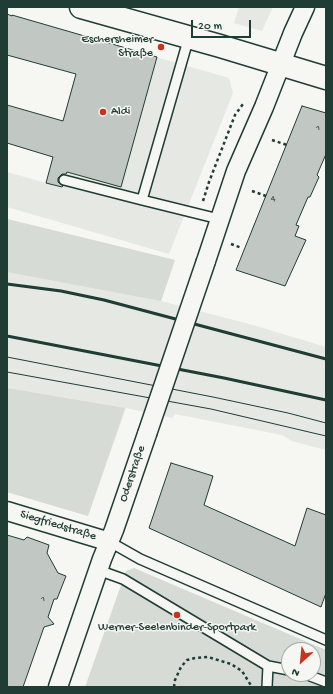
<!DOCTYPE html>
<html>
<head>
<meta charset="utf-8">
<style>
  body { margin:0 }
  #map { position:relative; width:333px; height:694px; overflow:hidden; background:#f6f6f2; font-family:"Gochi Hand",sans-serif }
  canvas { display:block }
  .frame { position:absolute; inset:0; border:8px solid #1f3d34; pointer-events:none }
  .north { position:absolute; left:281px; top:642px; width:40px; height:40px; box-sizing:border-box; background:#f6f6f2; border:1px solid #a0aca6; border-radius:50%; rotate:207deg; font-size:11px; font-weight:700; line-height:16px; text-align:center; color:#1f3d34 }
  .north::after { content:''; display:block; margin:auto; width:14px; height:18px; background:#c8321e; clip-path:polygon(50% 0,100% 100%,50% 72%,0 100%) }
  .scale { position:absolute; left:191px; top:20px; width:60px; height:18px; box-sizing:border-box; border:2px solid #1f3d34; border-top:0; padding-left:5px; font-size:12px; line-height:14px; white-space:nowrap; color:#1f3d34; -webkit-text-stroke:3px #f6f6f2; paint-order:stroke }
</style>
</head>
<body>
<div id="map">
<canvas width="333" height="694"></canvas>
<div class="frame"></div>
<div class="north">N</div>
<div class="scale">20 m</div>
</div>
<script>
const context = document.querySelector('canvas').getContext('2d');
context.lineJoin = 'round';
function fillPath(path, color) { context.fillStyle = color; context.fill(path, 'evenodd'); }
const poly = rows => new Path2D(rows.map(r => 'M' + r).join(''));
function strokePath(path, color, width, dash) { context.strokeStyle = color; context.lineWidth = width; context.lineCap = dash ? 'butt' : 'round'; context.setLineDash(dash || []); context.stroke(path); }
function label(font, color, halo, rows, align = 'center') {
  context.font = font + ' "Gochi Hand",sans-serif'; context.lineWidth = 3; context.setLineDash([]); context.textBaseline = 'middle'; context.strokeStyle = halo; context.fillStyle = color; for (const [text, x, y, turn = 0] of rows) {
    context.save(); context.translate(x, y); context.rotate((+turn || 0) * Math.PI / 180); context.textAlign = isNaN(turn) ? turn : align; if (halo) context.strokeText(text, 0, 0); context.fillText(text, 0, 0); context.restore();
  }
}
fillPath(poly([
  [239,7,273,7,262,31,234,23],
  [86,37,229,78,233,93,169,254,7,207,7,172,46,183],
  [7,219,175,260,161,301,253,325,326,347,326,450,292,441,282,435,175,414,173,418,126,408,88,516,7,492]
]), '#e6e8e4');
fillPath(poly([
  [7,219,175,260,161,301,7,272],
  [7,388,125,408,88,516,7,492],
  [134,568,326,650,326,687,85,687,126,571],
  [289,650,313,650,313,674,289,674]
]), '#d6dbd6');
const building = poly([
  [7,14,12,16,12,15,157,57,121,187,67,172,66,174,62,174,58,178,58,182,63,186,62,187,46,183,53,157,7,143,7,105,63,121,76,74,7,55,7,14],
  [302,106,326,113,326,154,317,175,319,177,310,197,308,197,296,225,299,226,295,236,306,240,285,286,236,270,302,106],
  [171,463,213,476,204,505,295,546,307,508,326,515,326,593,321,607,149,528,171,463],
  [7,535,24,540,27,537,49,545,47,553,58,573,66,576,57,599,54,599,48,617,54,624,44,627,23,687,7,687,7,535]
]);
fillPath(building, '#c1c8c3');
strokePath(building, '#1f3d34', 1);
const service = poly([
  [189,37,142,200,219,219],
  [64,180,142,200],
  [110,542,140,559,326,640],
  [98,570,123,579,268,666,289,670],
  [305,674,326,682],
  [267,687,268,666]
]);
const minor = poly([
  [206,261,236,171,264,107,293,33,305,7],
  [7,511,110,542],
  [58,687,102,559,114,530,147,434]
]);
const tertiary = poly([
  [81,7,220,46,326,78]
]);
strokePath(service, '#1f3d34', 12);
strokePath(minor, '#1f3d34', 21);
strokePath(tertiary, '#1f3d34', 25);
strokePath(poly([
  [272,140,287,145],
  [252,191,266,196],
  [203,201,209,182,235,115,243,104],
  [231,244,242,248],
  [174,687,175,680,181,667,187,660,195,658,208,657,231,664,242,671,252,687]
]), '#1f3d34', 2.5, [3, 3]);
strokePath(service, '#f6f6f2', 9);
strokePath(minor, '#f6f6f2', 18);
strokePath(tertiary, '#f6f6f2', 22);
strokePath(poly([
  [7,357,213,397,288,413,326,423],
  [7,372,211,409,326,436]
]), '#1f3d34', 1);
strokePath(poly([
  [7,284,61,291,104,300,326,359],
  [7,336,224,378,326,400]
]), '#1f3d34', 3);
const minorBridge = poly([
  [147,434,206,261]
]);
strokePath(minorBridge, '#1f3d34', 21, []);
strokePath(minorBridge, '#f6f6f2', 18);
for (const [x, y, r, color] of [
  [161,47,4,"#c8321e"],
  [103,112,4,"#c8321e"],
  [177,615,4,"#c8321e"]
]) { const dot = new Path2D(); dot.arc(x, y, r, 0, 2 * Math.PI); context.fillStyle = color; context.fill(dot); strokePath(dot, '#f6f6f2', 1.5); }
label('10px', '#486058', null, [
  ["1",318,128],
  ["4",273,199],
  ["1",43,599]
]);
label('12px', '#1f3d34', '#f6f6f2', [
  ["Eschersheimer",153,40],
  ["Straße",153,54],
  ["Aldi",111,112,"left"],
  ["Werner-Seelenbinder-Sportpark",177,628,"center"]
], 'right');
label('12px', '#1f3d34', '#f6f6f2', [
  ["Oderstraße",133,474,-71],
  ["Siegfriedstraße",58,526,17]
]);
</script>
</body>
</html>
